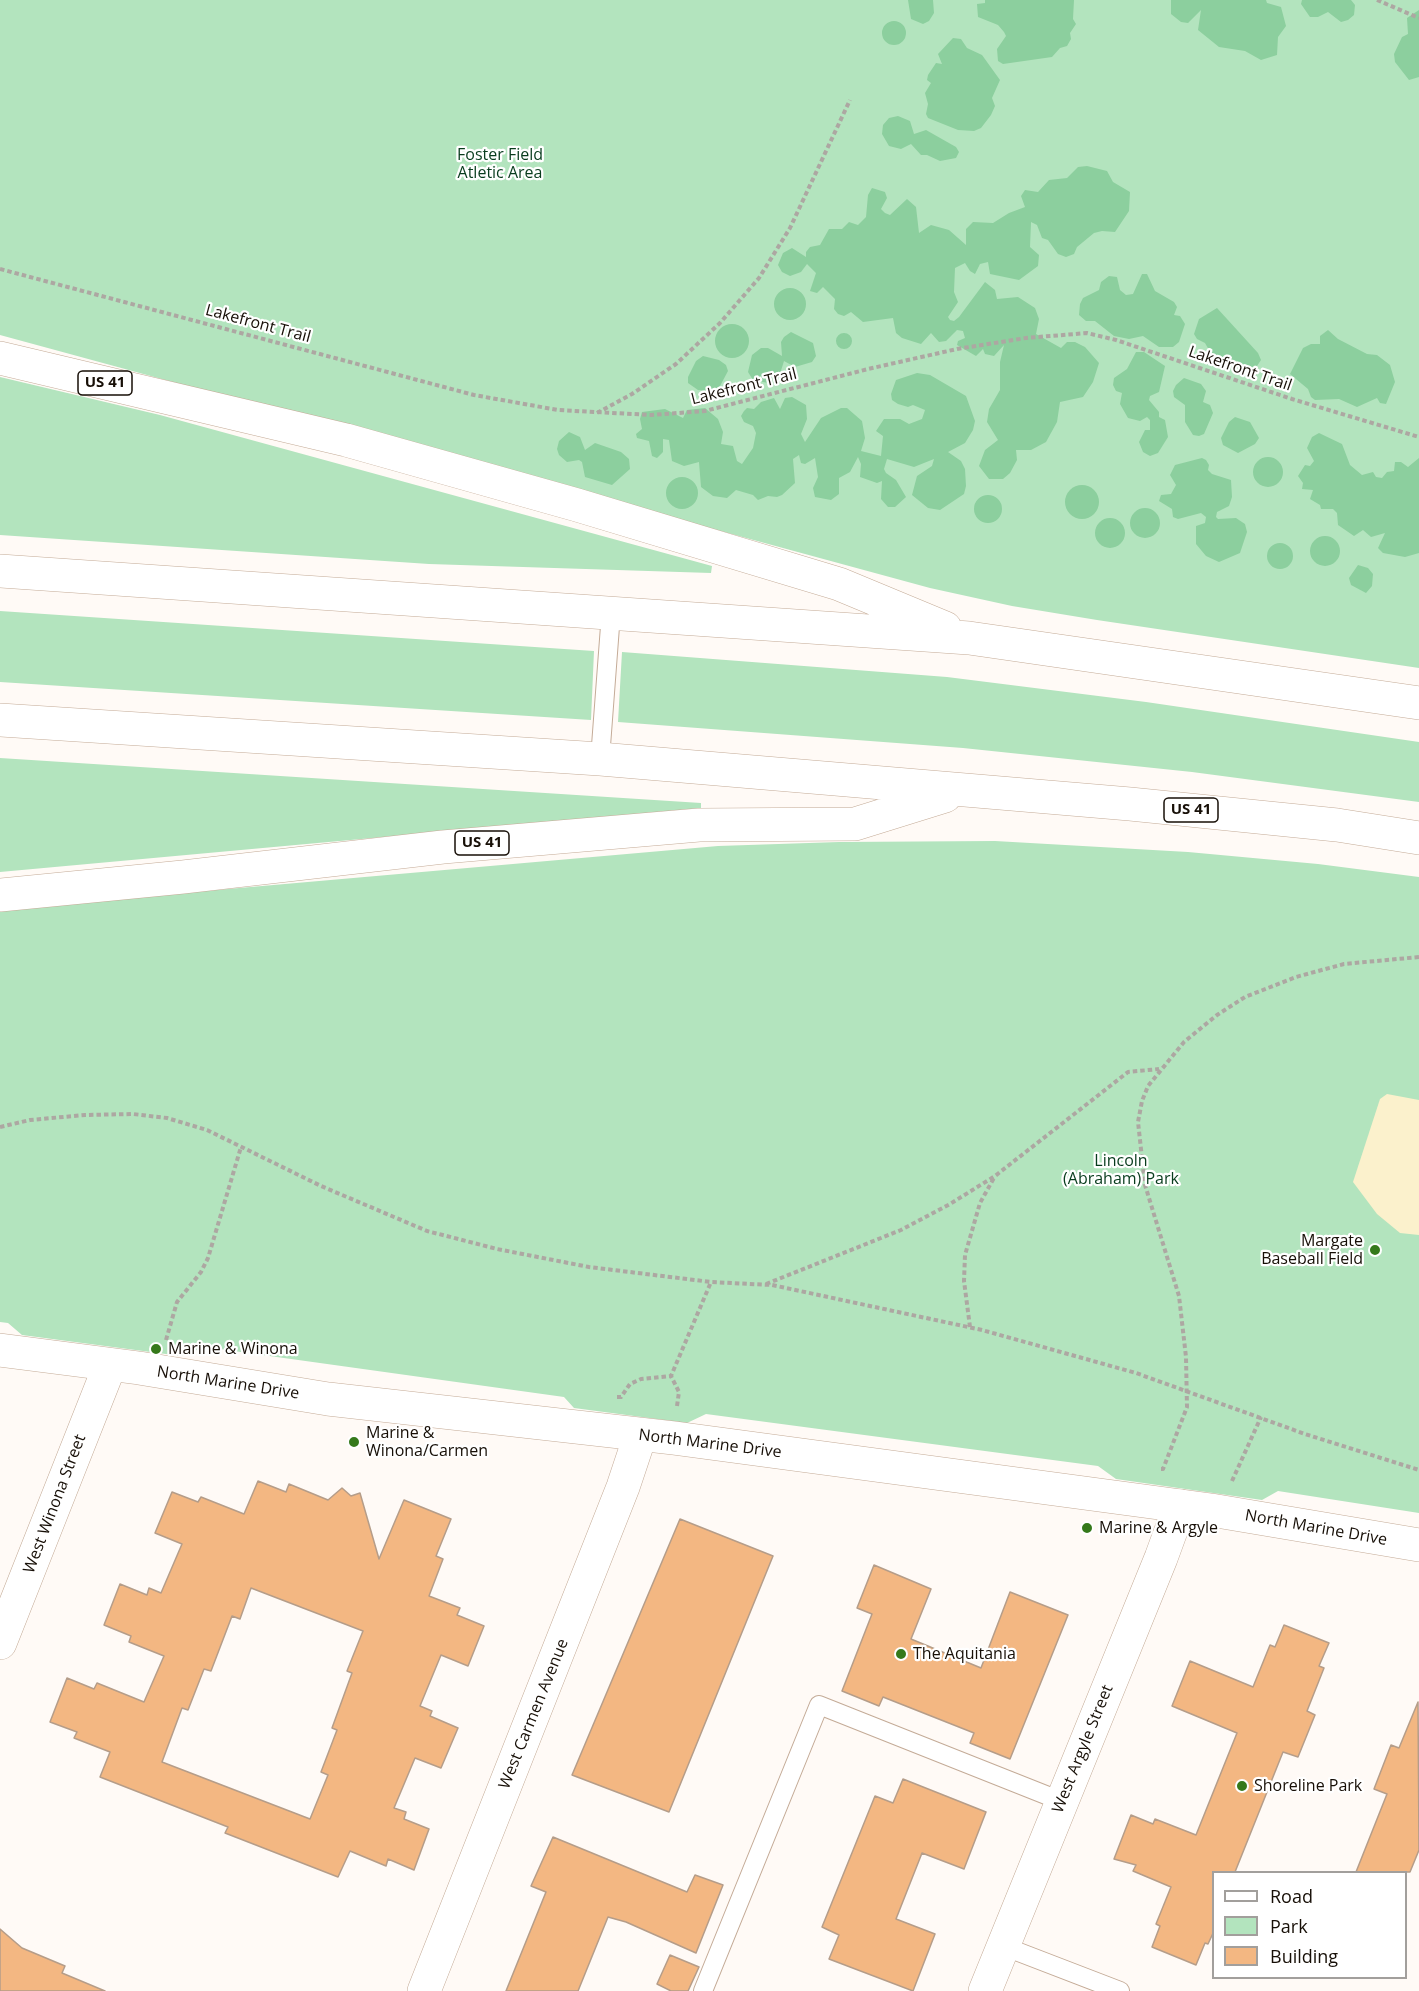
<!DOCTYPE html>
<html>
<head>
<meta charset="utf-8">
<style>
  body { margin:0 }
  #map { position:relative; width:1419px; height:1991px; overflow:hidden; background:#fffaf6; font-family:"Open Sans",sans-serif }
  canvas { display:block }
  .legend { position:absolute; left:1212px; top:1871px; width:195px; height:108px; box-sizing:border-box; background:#fff; border:2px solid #a29f9c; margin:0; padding:8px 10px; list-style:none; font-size:18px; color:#170f07 }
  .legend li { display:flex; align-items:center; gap:12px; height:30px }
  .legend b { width:30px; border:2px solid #a29f9c }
</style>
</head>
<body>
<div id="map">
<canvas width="1419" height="1991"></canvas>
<ul class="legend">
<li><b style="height:8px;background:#fff"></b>Road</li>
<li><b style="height:16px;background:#b3e4be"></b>Park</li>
<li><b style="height:16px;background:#f3b782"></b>Building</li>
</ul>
</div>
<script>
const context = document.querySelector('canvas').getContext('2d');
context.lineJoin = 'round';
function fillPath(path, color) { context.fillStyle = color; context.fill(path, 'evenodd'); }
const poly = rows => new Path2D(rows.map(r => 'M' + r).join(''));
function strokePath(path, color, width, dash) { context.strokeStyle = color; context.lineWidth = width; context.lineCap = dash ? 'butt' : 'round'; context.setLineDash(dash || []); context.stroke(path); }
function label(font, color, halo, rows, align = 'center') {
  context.font = font + ' "Open Sans",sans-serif'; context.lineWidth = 4.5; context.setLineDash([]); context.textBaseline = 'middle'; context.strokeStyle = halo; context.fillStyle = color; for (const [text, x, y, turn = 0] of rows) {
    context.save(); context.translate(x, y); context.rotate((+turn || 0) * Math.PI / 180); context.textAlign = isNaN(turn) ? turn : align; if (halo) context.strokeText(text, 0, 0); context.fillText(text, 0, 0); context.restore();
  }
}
fillPath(poly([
  [0,0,1419,0,1419,668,1097,620,1012,606,930,588,0,335],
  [0,377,160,415,712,566,711,573,429,564,0,535],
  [0,611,594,651,591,720,0,682],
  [622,652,947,677,1146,702,1419,742,1419,802,1192,772,963,748,618,722],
  [0,758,701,803,701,808,0,872],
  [995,841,1188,852,1318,864,1419,877,1419,1513,1278,1491,1262,1500,1116,1479,1098,1466,706,1414,687,1423,574,1408,564,1397,205,1347,181,1356,22,1335,8,1323,0,1322,0,909,718,846,839,842]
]), '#b3e4be');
fillPath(poly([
  [908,0,933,0,934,13,929,21,923,24,911,19],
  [985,0,1074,0,1073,19,1076,24,1070,33,1071,39,1067,46,1060,48,1052,57,1003,64,998,61,997,49,1006,36,1004,32,998,25,978,17,977,4,985,3],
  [1171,0,1266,0,1267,3,1281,7,1286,26,1278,37,1277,55,1261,60,1245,51,1219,47,1198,30,1201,10,1188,23,1181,22,1171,14],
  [1302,0,1351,0,1355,5,1354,15,1348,20,1341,22,1328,12,1318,17,1310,17,1301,4],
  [1419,10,1419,77,1409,80,1395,62,1394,54,1402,37,1408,34,1407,18],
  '882 33a12 12 0 1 1 24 0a12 12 0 1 1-24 0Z',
  [953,38,961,39,967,48,982,55,1000,80,992,98,995,106,991,115,981,128,974,131,958,130,928,118,926,114,928,104,925,93,931,83,927,80,928,75,936,63,942,64,938,54],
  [898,116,910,121,914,134,926,130,956,147,959,152,956,158,940,161,927,155,921,155,911,144,901,149,889,146,882,134,883,125,889,118],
  [1087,166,1107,171,1113,182,1130,192,1129,211,1115,232,1102,231,1094,233,1077,247,1074,254,1066,257,1058,254,1048,240,1042,238,1037,225,1031,222,1030,247,1039,255,1038,266,1019,280,990,274,988,262,980,264,975,274,970,271,965,263,955,268,954,292,958,302,948,317,950,320,954,321,959,317,985,282,995,290,997,299,1018,297,1035,308,1039,319,1036,334,1061,348,1067,342,1075,342,1085,347,1099,363,1093,382,1083,397,1060,402,1057,422,1046,442,1031,450,1016,450,1017,460,1010,473,1003,479,989,479,979,466,985,450,998,440,987,422,989,409,1000,390,1000,362,1004,345,994,356,985,354,983,349,976,356,957,345,958,341,965,338,963,331,957,330,946,341,939,342,931,333,921,344,902,338,896,333,893,318,863,322,851,312,844,316,838,314,834,309,835,299,823,287,817,293,810,291,816,273,807,264,801,272,790,276,782,272,778,265,783,253,792,248,806,257,806,252,810,247,820,245,829,229,842,229,849,222,858,225,866,217,868,195,872,188,885,192,887,198,881,209,885,213,890,215,907,199,916,207,919,233,931,225,949,230,966,245,966,229,973,222,993,223,1009,213,1025,207,1021,196,1025,190,1038,192,1049,180,1067,178,1078,167],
  [1142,274,1147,274,1155,291,1174,302,1177,307,1174,315,1180,316,1185,324,1179,342,1173,347,1159,347,1143,336,1129,339,1114,336,1095,321,1086,321,1079,315,1080,304,1083,298,1099,290,1101,282,1109,276,1117,277,1120,290,1126,295,1133,294],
  '774 304a16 16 0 1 1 32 0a16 16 0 1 1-32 0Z',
  [1217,308,1258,353,1261,360,1253,372,1246,371,1237,361,1213,357,1205,343,1197,339,1194,334,1199,319],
  '715 341a17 17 0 1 1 34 0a17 17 0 1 1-34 0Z',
  [1328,330,1338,339,1367,354,1377,355,1390,365,1395,382,1386,404,1380,403,1377,398,1357,407,1339,399,1315,400,1311,397,1308,389,1290,374,1303,348,1311,344,1320,344,1320,336],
  [791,332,813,343,816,356,812,362,795,367,784,361,779,377,773,384,753,380,748,372,752,355,761,348,768,348,782,356,781,342,784,337],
  '836 341a8 8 0 1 1 16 0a8 8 0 1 1-16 0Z',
  [1136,352,1144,352,1165,366,1159,392,1150,396,1149,400,1159,412,1159,417,1165,420,1168,437,1158,453,1150,456,1143,452,1139,442,1145,430,1150,430,1150,420,1147,417,1140,421,1128,418,1120,404,1122,393,1116,391,1113,385,1114,378,1127,369],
  [703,356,719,360,726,365,728,371,720,386,713,391,698,390,688,383,688,377,696,361],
  [917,373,930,375,966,396,975,421,973,430,965,443,948,452,961,461,965,469,966,486,964,494,940,510,928,508,912,495,917,476,932,466,934,459,914,467,887,459,884,469,886,473,896,480,906,497,895,507,888,507,881,499,882,481,877,483,860,477,861,464,858,457,850,472,839,478,839,494,831,500,815,497,813,488,818,477,815,458,805,464,801,463,799,455,793,459,795,483,782,495,777,497,768,496,758,500,753,495,736,490,727,498,713,496,701,487,699,462,684,466,672,461,669,440,663,439,663,452,657,458,652,456,649,441,637,438,636,434,642,429,640,419,642,412,665,409,683,418,687,410,705,408,718,419,723,432,721,444,733,446,737,461,742,464,753,448,756,433,753,426,744,422,741,416,744,411,747,408,754,409,761,402,774,398,780,409,785,398,792,397,806,405,807,419,801,434,805,442,821,418,841,408,847,408,862,421,865,438,861,451,881,456,883,436,876,431,884,419,900,419,909,424,922,419,925,410,913,405,908,407,898,404,892,400,891,394,896,380],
  [1184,378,1201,384,1206,391,1203,402,1210,405,1213,413,1204,434,1199,436,1193,435,1185,422,1185,405,1174,397,1173,391,1176,385],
  [1235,417,1250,422,1259,438,1255,444,1238,453,1223,445,1221,438,1229,422],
  [569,432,580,437,585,450,595,443,621,452,629,459,630,469,612,485,585,477,582,462,579,460,567,462,559,455,557,449,559,441],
  [1319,433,1342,444,1350,465,1362,475,1373,472,1376,477,1382,478,1387,472,1394,471,1395,462,1401,462,1408,467,1419,458,1419,553,1405,557,1383,553,1378,548,1385,533,1371,537,1363,530,1354,536,1338,525,1337,513,1333,509,1321,509,1320,505,1310,499,1313,490,1302,489,1303,483,1298,476,1305,465,1310,466,1314,461,1307,448,1312,437],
  '1253 472a15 15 0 1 1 30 0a15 15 0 1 1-30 0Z',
  [1202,458,1206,460,1209,465,1208,470,1212,474,1231,480,1232,497,1229,506,1217,512,1216,517,1218,519,1236,518,1245,524,1247,532,1240,553,1219,562,1206,556,1196,544,1196,526,1205,523,1206,517,1201,513,1178,519,1173,517,1172,509,1159,501,1161,495,1171,494,1176,485,1170,475,1175,465],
  '666 493a16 16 0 1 1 32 0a16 16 0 1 1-32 0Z',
  '1065 502a17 17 0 1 1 34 0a17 17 0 1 1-34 0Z',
  '974 509a14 14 0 1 1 28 0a14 14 0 1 1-28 0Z',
  '1130 523a15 15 0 1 1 30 0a15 15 0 1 1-30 0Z',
  '1095 533a15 15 0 1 1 30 0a15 15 0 1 1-30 0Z',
  '1310 551a15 15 0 1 1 30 0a15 15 0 1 1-30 0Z',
  '1267 556a13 13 0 1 1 26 0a13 13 0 1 1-26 0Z',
  [1358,565,1368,568,1373,574,1372,586,1366,593,1351,585,1349,578]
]), '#8ccf9e');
fillPath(poly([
  [1387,1094,1419,1100,1419,1235,1400,1233,1377,1214,1353,1182,1380,1099]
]), '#fbf1cc');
const building = poly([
  [258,1481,286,1492,289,1484,328,1500,342,1488,351,1496,360,1493,379,1559,404,1500,451,1519,436,1556,443,1559,429,1596,460,1608,457,1615,484,1626,468,1666,441,1655,420,1706,432,1711,430,1716,458,1728,441,1768,415,1758,394,1808,406,1812,404,1819,429,1829,414,1870,388,1859,386,1866,350,1851,338,1877,225,1833,228,1827,100,1777,110,1752,74,1738,77,1732,50,1722,67,1678,94,1689,97,1683,144,1702,164,1656,129,1642,131,1636,104,1625,120,1584,147,1595,149,1588,161,1593,182,1544,155,1533,172,1492,198,1502,201,1497,244,1514,258,1481],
  [251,1588,363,1631,347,1671,352,1673,332,1728,337,1730,321,1772,328,1775,310,1819,162,1762,182,1708,188,1710,204,1669,211,1671,232,1616,240,1619,251,1588],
  [680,1519,773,1556,669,1812,572,1775,680,1519],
  [874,1565,931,1589,911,1639,981,1668,1010,1592,1068,1615,1010,1759,970,1743,974,1733,883,1697,879,1706,842,1691,872,1614,857,1608,874,1565],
  [1284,1625,1329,1643,1319,1666,1324,1668,1307,1711,1315,1715,1298,1757,1283,1752,1235,1872,1214,1872,1214,1931,1208,1944,1205,1943,1196,1965,1152,1947,1160,1926,1156,1924,1171,1887,1133,1871,1136,1865,1114,1859,1131,1815,1153,1824,1155,1819,1196,1835,1237,1733,1172,1706,1190,1661,1253,1687,1270,1645,1275,1647,1284,1625],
  [1418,1702,1419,1850,1410,1872,1356,1872,1387,1794,1374,1789,1391,1745,1399,1748,1418,1702],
  [903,1779,986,1812,964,1869,922,1853,896,1919,935,1934,913,1991,829,1959,839,1935,822,1927,875,1796,893,1803,903,1779],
  [553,1837,687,1892,695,1875,723,1885,696,1953,626,1922,608,1917,578,1991,506,1991,546,1892,531,1886,553,1837],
  [0,1929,22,1948,65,1966,62,1973,105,1991,0,1991,0,1929],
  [670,1955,699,1967,688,1991,671,1991,657,1984,670,1955]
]);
fillPath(building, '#f3b782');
strokePath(building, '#b59d89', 1.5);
const lane = poly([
  [600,759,611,613],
  [1003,1946,1120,1991],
  [703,1991,819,1705,1061,1801]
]);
const street = poly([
  [0,1643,110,1365],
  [424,1991,623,1487,640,1436],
  [985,1991,1161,1558,1180,1506]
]);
const secondary = poly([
  [0,1350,139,1368,328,1399,674,1438,1211,1510,1419,1545]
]);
const highway = poly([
  [0,358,346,440,577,505,839,584,945,628],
  [0,571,969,638,1419,703],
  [0,720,600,759,1130,804,1337,825,1419,838],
  [0,895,183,877,443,847,699,825,855,824,945,796]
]);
strokePath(lane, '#c4ab97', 20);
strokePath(street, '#c4ab97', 34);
strokePath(secondary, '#c4ab97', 34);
strokePath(highway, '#c4ab97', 34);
strokePath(poly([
  [1377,0,1419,18],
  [0,269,474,395,558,410,651,415,705,411,868,369,957,349,1026,338,1087,333,1116,340,1292,399,1419,437],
  [597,413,632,394,676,364,720,323,759,278,790,228,850,100],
  [0,1127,30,1120,85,1115,133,1114,167,1118,207,1130,321,1186,427,1231,497,1249,589,1267,711,1282,772,1285,982,1330,1136,1373,1305,1434,1419,1470],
  [766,1284,901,1230,950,1204,995,1176,1128,1072,1159,1069],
  [970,1327,964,1281,965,1255,980,1203,995,1176],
  [166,1340,177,1302,201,1272,208,1258,241,1147],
  [617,1397,621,1397,630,1384,641,1379,671,1376],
  [677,1406,679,1392,671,1376,711,1282],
  [1161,1469,1163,1469,1187,1407,1186,1357,1179,1296,1145,1185,1138,1122,1142,1101,1148,1086,1184,1042,1217,1015,1245,997,1296,977,1344,964,1419,957],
  [1232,1481,1261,1417]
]), '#ada7a2', 4, [4.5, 3]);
strokePath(lane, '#fff', 18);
strokePath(street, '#fff', 33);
strokePath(secondary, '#fff', 33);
strokePath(highway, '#fff', 33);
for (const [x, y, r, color] of [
  [1375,1250,6,"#35791b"],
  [156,1349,6,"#35791b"],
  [354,1442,6,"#35791b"],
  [1087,1528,6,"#35791b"],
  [901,1654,6,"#35791b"],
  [1242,1786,6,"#35791b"]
]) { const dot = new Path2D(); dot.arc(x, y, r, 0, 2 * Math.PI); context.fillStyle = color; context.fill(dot); strokePath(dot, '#fff', 2); }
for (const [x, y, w] of [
  [105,383,54],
  [1191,810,54],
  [482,843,54]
]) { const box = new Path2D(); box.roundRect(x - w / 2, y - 12, w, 24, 4.5); context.fillStyle = '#fff'; context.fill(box); strokePath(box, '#170f07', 1.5); }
label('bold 15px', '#170f07', null, [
  ["US 41",105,383],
  ["US 41",1191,810],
  ["US 41",482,843]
]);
label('16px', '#083c1d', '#fff', [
  ["Foster Field",500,155],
  ["Atletic Area",500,173],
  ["Lincoln",1121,1161],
  ["(Abraham) Park",1121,1179]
]);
label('16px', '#170f07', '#fff', [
  ["Lakefront Trail",258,324,15],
  ["Lakefront Trail",1240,369,19],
  ["Lakefront Trail",744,387,-14],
  ["North Marine Drive",228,1383,9],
  ["North Marine Drive",710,1444,7],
  ["West Winona Street",55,1504,-69],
  ["North Marine Drive",1316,1528,10],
  ["West Carmen Avenue",534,1714,-68],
  ["West Argyle Street",1083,1749,-68]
]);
label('16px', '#170f07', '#fff', [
  ["Margate",1363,1241,"right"],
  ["Baseball Field",1363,1259,"right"],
  ["Marine & Winona",168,1349],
  ["Marine &",366,1433],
  ["Winona/Carmen",366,1451],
  ["Marine & Argyle",1099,1528],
  ["The Aquitania",913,1654],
  ["Shoreline Park",1254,1786]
], 'left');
</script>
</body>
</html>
